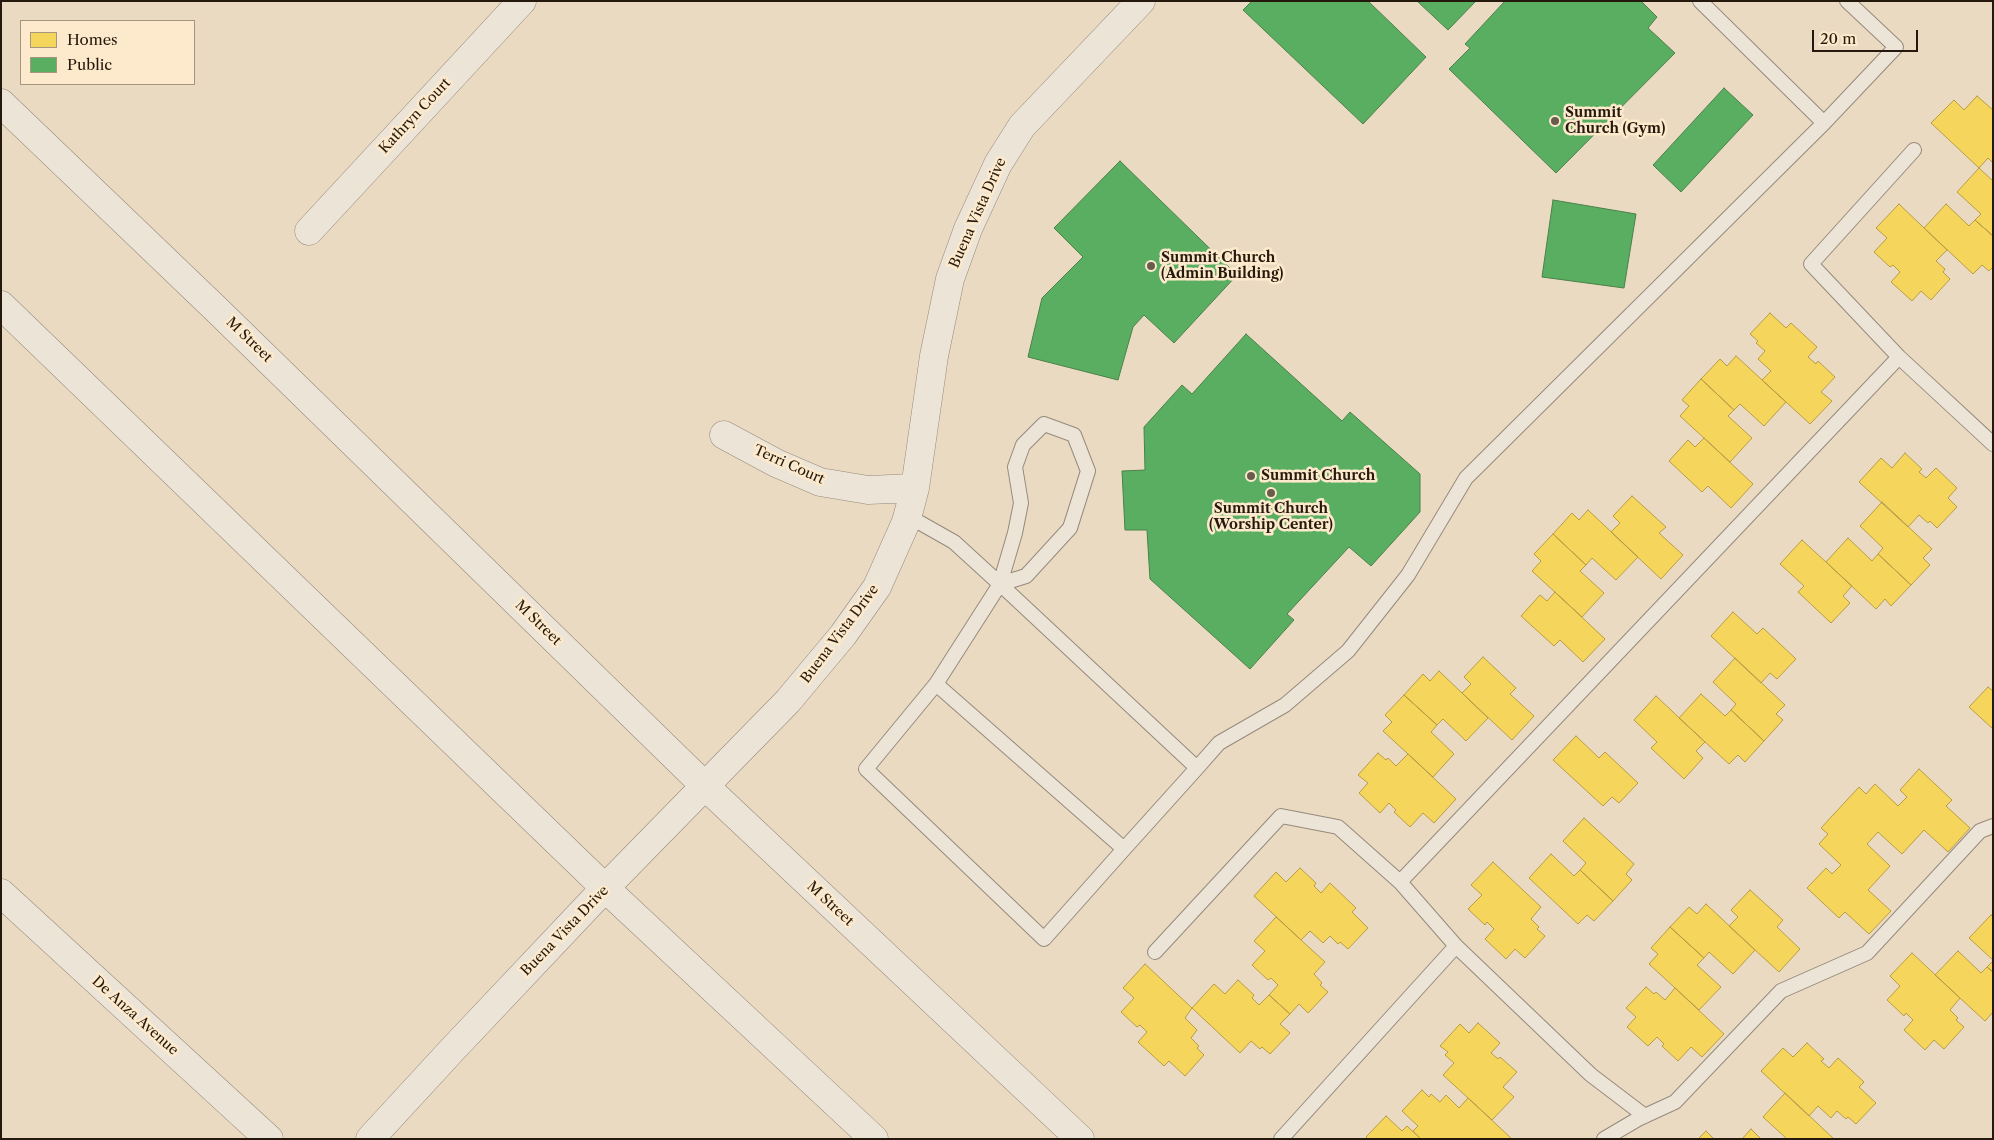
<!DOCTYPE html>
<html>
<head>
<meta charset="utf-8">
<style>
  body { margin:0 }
  #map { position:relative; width:1994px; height:1140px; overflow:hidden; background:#ebdac2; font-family:"Libre Caslon Text",serif }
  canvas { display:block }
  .frame { position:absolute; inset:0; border:2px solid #25180c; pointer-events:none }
  .legend { position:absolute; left:20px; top:20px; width:175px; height:65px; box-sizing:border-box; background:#fdeacc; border:1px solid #a7967f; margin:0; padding:6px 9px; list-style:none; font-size:15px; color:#25180c }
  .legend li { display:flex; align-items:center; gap:10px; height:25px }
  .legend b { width:25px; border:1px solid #a7967f }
  .scale { position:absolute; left:1812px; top:30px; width:106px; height:22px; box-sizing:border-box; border:2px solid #25180c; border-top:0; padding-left:6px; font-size:15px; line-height:18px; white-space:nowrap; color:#25180c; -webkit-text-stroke:4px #fdeacc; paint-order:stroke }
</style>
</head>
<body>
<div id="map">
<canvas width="1994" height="1140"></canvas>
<div class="frame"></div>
<ul class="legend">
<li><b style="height:14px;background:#f6d55c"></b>Homes</li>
<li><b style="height:14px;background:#5aae61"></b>Public</li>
</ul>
<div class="scale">20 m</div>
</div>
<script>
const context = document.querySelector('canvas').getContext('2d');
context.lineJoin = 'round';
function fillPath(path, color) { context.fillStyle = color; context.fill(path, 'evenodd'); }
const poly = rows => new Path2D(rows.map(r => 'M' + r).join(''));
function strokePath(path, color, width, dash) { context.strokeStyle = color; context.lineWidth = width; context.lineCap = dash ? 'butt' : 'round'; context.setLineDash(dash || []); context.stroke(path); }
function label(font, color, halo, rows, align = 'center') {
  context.font = font + ' "Libre Caslon Text",serif'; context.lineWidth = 5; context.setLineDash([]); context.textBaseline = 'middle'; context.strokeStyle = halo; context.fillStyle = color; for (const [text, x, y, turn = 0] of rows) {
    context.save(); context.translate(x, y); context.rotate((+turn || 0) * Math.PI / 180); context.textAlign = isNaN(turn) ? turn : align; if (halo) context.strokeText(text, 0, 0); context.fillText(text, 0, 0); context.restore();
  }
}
const homes = poly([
  [1977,96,1993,110,1993,163,1988,158,1979,168,1931,123,1954,100,1964,110,1977,96],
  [1979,168,1993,181,1993,236,1975,220,1981,214,1957,192,1979,168],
  [1899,204,1947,250,1936,261,1945,269,1943,272,1950,279,1931,300,1921,291,1912,301,1891,282,1900,272,1893,265,1890,267,1874,252,1887,238,1876,228,1899,204],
  [1946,204,1969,226,1975,220,1993,236,1993,267,1989,271,1982,265,1973,274,1924,228,1946,204],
  [1770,313,1786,328,1791,323,1817,347,1808,357,1816,364,1818,361,1835,377,1821,392,1832,401,1810,424,1762,380,1771,371,1758,359,1765,351,1756,343,1758,341,1750,334,1770,313],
  [1736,356,1786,402,1764,426,1740,404,1734,410,1701,379,1720,359,1727,366,1736,356],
  [1701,379,1734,410,1728,416,1752,438,1730,462,1680,416,1689,406,1682,400,1701,379],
  [1704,438,1753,484,1731,508,1708,486,1702,492,1669,461,1688,440,1695,447,1704,438],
  [1905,453,1922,469,1919,472,1926,478,1936,468,1957,488,1948,498,1957,507,1937,528,1930,521,1928,523,1919,515,1908,527,1859,482,1881,458,1892,468,1905,453],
  [1632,496,1666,527,1659,533,1683,555,1661,579,1611,532,1620,523,1613,516,1632,496],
  [1882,502,1932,549,1923,558,1930,565,1911,585,1878,554,1883,548,1860,526,1882,502],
  [1588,510,1638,557,1616,580,1592,558,1586,565,1553,534,1572,513,1579,520,1588,510],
  [1553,534,1586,565,1580,571,1604,593,1582,617,1532,571,1541,561,1534,554,1553,534],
  [1848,538,1872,561,1878,554,1911,585,1891,606,1885,599,1876,609,1826,562,1848,538],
  [1802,540,1852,586,1843,596,1850,603,1831,623,1798,592,1804,586,1780,564,1802,540],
  [1555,592,1605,639,1583,662,1560,640,1554,646,1521,616,1540,595,1547,601,1555,592],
  [1733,612,1757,634,1763,628,1796,659,1777,679,1770,673,1761,683,1711,636,1733,612],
  [1483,657,1516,688,1510,694,1534,716,1512,740,1462,693,1471,684,1464,677,1483,657],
  [1735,658,1785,705,1776,714,1783,720,1764,741,1731,710,1736,704,1713,682,1735,658],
  [1439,671,1488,718,1466,741,1443,719,1437,725,1404,695,1423,674,1430,681,1439,671],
  [1988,687,1993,691,1993,729,1969,707,1988,687],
  [1701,694,1725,716,1731,710,1764,741,1745,762,1738,755,1729,764,1679,718,1701,694],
  [1404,695,1437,725,1431,732,1454,754,1433,777,1383,731,1392,722,1385,715,1404,695],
  [1656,696,1705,742,1696,751,1703,758,1684,779,1651,748,1657,742,1634,720,1656,696],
  [1576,736,1599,758,1605,752,1638,783,1619,803,1612,797,1603,806,1553,760,1576,736],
  [1378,753,1386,760,1388,758,1396,766,1408,754,1456,799,1434,823,1423,813,1410,827,1394,812,1396,810,1389,803,1380,813,1359,793,1368,783,1358,775,1378,753],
  [1919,769,1952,800,1946,806,1970,828,1948,852,1924,830,1902,854,1878,832,1867,844,1890,866,1868,890,1891,911,1869,934,1845,912,1839,918,1807,888,1826,868,1832,874,1841,865,1819,844,1828,834,1821,828,1859,787,1866,794,1875,784,1898,806,1907,797,1900,790,1919,769],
  [1584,818,1634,864,1626,874,1632,880,1613,901,1580,870,1586,863,1563,841,1584,818],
  [1551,854,1574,876,1580,870,1613,901,1594,921,1587,915,1578,924,1529,878,1551,854],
  [1493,862,1541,907,1531,919,1539,927,1537,929,1545,936,1525,958,1515,949,1506,959,1485,939,1494,929,1487,922,1485,925,1468,909,1482,895,1471,885,1493,862],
  [1300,868,1316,883,1314,886,1321,893,1330,883,1356,908,1352,912,1368,928,1348,949,1340,942,1338,944,1330,936,1323,943,1310,931,1301,940,1254,896,1276,872,1286,882,1300,868],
  [1750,890,1783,920,1777,927,1800,949,1779,972,1729,926,1738,917,1731,910,1750,890],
  [1706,904,1755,950,1733,974,1709,952,1704,958,1670,927,1689,907,1697,914,1706,904],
  [1991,915,1993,917,1993,960,1969,938,1991,915],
  [1276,917,1325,962,1314,974,1322,983,1320,985,1328,992,1308,1013,1299,1004,1290,1014,1269,995,1278,985,1271,978,1268,980,1252,965,1265,951,1254,941,1276,917],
  [1670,927,1704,958,1697,965,1721,987,1699,1010,1649,964,1658,954,1651,948,1670,927],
  [1958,951,1981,973,1987,967,1993,972,1993,1012,1985,1021,1935,975,1958,951],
  [1912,953,1960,998,1950,1010,1958,1018,1956,1020,1964,1027,1944,1049,1934,1040,1925,1050,1904,1030,1913,1020,1906,1013,1904,1016,1887,1000,1900,986,1890,976,1912,953],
  [1993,961,1993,972,1987,967,1993,961],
  [1145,964,1192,1008,1185,1018,1197,1030,1191,1038,1199,1046,1197,1048,1204,1055,1185,1076,1169,1061,1164,1066,1138,1042,1147,1032,1140,1025,1137,1027,1121,1012,1134,998,1123,988,1145,964],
  [1238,980,1254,995,1252,998,1259,1005,1269,995,1290,1014,1280,1024,1290,1033,1270,1054,1262,1047,1260,1049,1251,1041,1240,1053,1192,1008,1214,984,1225,994,1238,980],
  [1646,987,1654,994,1656,992,1665,1000,1675,988,1724,1034,1702,1057,1691,1047,1678,1061,1662,1046,1664,1044,1657,1037,1648,1046,1627,1027,1636,1017,1626,1008,1646,987],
  [1478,1023,1500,1043,1491,1053,1498,1059,1500,1057,1517,1072,1503,1087,1514,1097,1492,1120,1443,1075,1454,1063,1445,1055,1448,1052,1440,1046,1460,1024,1469,1033,1478,1023],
  [1807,1043,1824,1059,1821,1061,1829,1068,1838,1058,1864,1082,1859,1087,1876,1103,1856,1124,1848,1117,1846,1119,1837,1111,1831,1118,1818,1106,1809,1116,1761,1071,1783,1048,1793,1057,1807,1043],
  [1422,1090,1429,1097,1431,1094,1440,1102,1446,1095,1459,1108,1468,1098,1512,1139,1421,1139,1413,1131,1418,1126,1402,1111,1422,1090],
  [1785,1093,1834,1139,1787,1139,1763,1117,1785,1093],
  [1386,1116,1402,1131,1407,1126,1421,1139,1368,1139,1366,1137,1386,1116],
  [1751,1129,1761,1139,1742,1139,1751,1129],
  [1706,1131,1714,1139,1698,1139,1706,1131]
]);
fillPath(homes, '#f6d55c');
strokePath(homes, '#b79c44', 1);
const public = poly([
  [1252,1,1368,1,1426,57,1363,124,1243,10,1252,1],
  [1417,1,1476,1,1448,30,1417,1],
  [1505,1,1641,1,1657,17,1648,28,1675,53,1556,173,1449,69,1470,48,1465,44,1505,1],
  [1724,88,1753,115,1681,192,1653,165,1724,88],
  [1120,161,1237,275,1174,343,1144,315,1133,327,1118,380,1028,357,1042,298,1083,257,1054,228,1120,161],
  [1553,200,1636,214,1624,288,1542,277,1553,200],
  [1246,334,1342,421,1350,412,1420,474,1420,512,1371,566,1349,547,1287,614,1294,620,1250,669,1150,579,1147,530,1125,530,1122,471,1145,470,1144,427,1182,385,1192,394,1246,334]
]);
fillPath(public, '#5aae61');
strokePath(public, '#4a8148', 1);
const service = poly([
  [1700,1,1824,123,1896,47,1847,1],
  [1899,357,1993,444],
  [1044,424,1074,435,1088,471,1070,528,1026,576,1000,584,1015,533,1021,503,1015,467,1023,445,1044,424],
  [908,516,954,542,1000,584],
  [936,684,1000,584,1197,768],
  [1124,849,936,684,866,769,1044,939,1124,849,1197,768,1219,743,1285,705,1348,651,1408,575,1466,478,1824,123],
  [1456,946,1591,1075,1645,1116],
  [1155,952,1281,816,1338,827,1400,882],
  [1281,1139,1456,946,1400,882,1899,357,1811,264,1914,150],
  [1604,1139,1638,1119,1675,1102,1781,991,1867,953,1980,831,1993,826]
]);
const minor = poly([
  [309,231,522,1],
  [724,435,776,463,820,482,868,490,915,488],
  [1,893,269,1139],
  [370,1139,452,1050,605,888,788,701,843,635,877,587,906,522,915,488,934,356,950,279,968,229,998,164,1022,126,1141,1]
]);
const tertiary = poly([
  [1,103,217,310,705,786,1080,1139],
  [1,305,605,888,874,1139]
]);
strokePath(service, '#958a7b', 16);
strokePath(minor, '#958a7b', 29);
strokePath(tertiary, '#958a7b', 29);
strokePath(service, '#ede4d8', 14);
strokePath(minor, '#ede4d8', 28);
strokePath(tertiary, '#ede4d8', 28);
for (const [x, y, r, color] of [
  [1555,121,5,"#6a5c4c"],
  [1151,266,5,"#6a5c4c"],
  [1251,476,5,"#6a5c4c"],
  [1271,493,5,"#6a5c4c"]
]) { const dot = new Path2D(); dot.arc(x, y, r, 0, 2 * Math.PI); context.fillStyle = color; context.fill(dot); strokePath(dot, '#fdeacc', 2); }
label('bold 14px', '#25180c', '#fdeacc', [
  ["Summit",1565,113],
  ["Church (Gym)",1565,129],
  ["Summit Church",1161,258],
  ["(Admin Building)",1161,274],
  ["Summit Church",1261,476],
  ["Summit Church",1271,509,"center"],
  ["(Worship Center)",1271,525,"center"]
], 'left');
label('14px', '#25180c', '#fdeacc', [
  ["Kathryn Court",415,116,-47],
  ["Buena Vista Drive",978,213,-66],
  ["M Street",249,340,44],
  ["Terri Court",789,465,24],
  ["M Street",538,623,44],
  ["Buena Vista Drive",840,634,-53],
  ["M Street",830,904,43],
  ["Buena Vista Drive",565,931,-46],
  ["De Anza Avenue",135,1016,42]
]);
</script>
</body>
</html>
